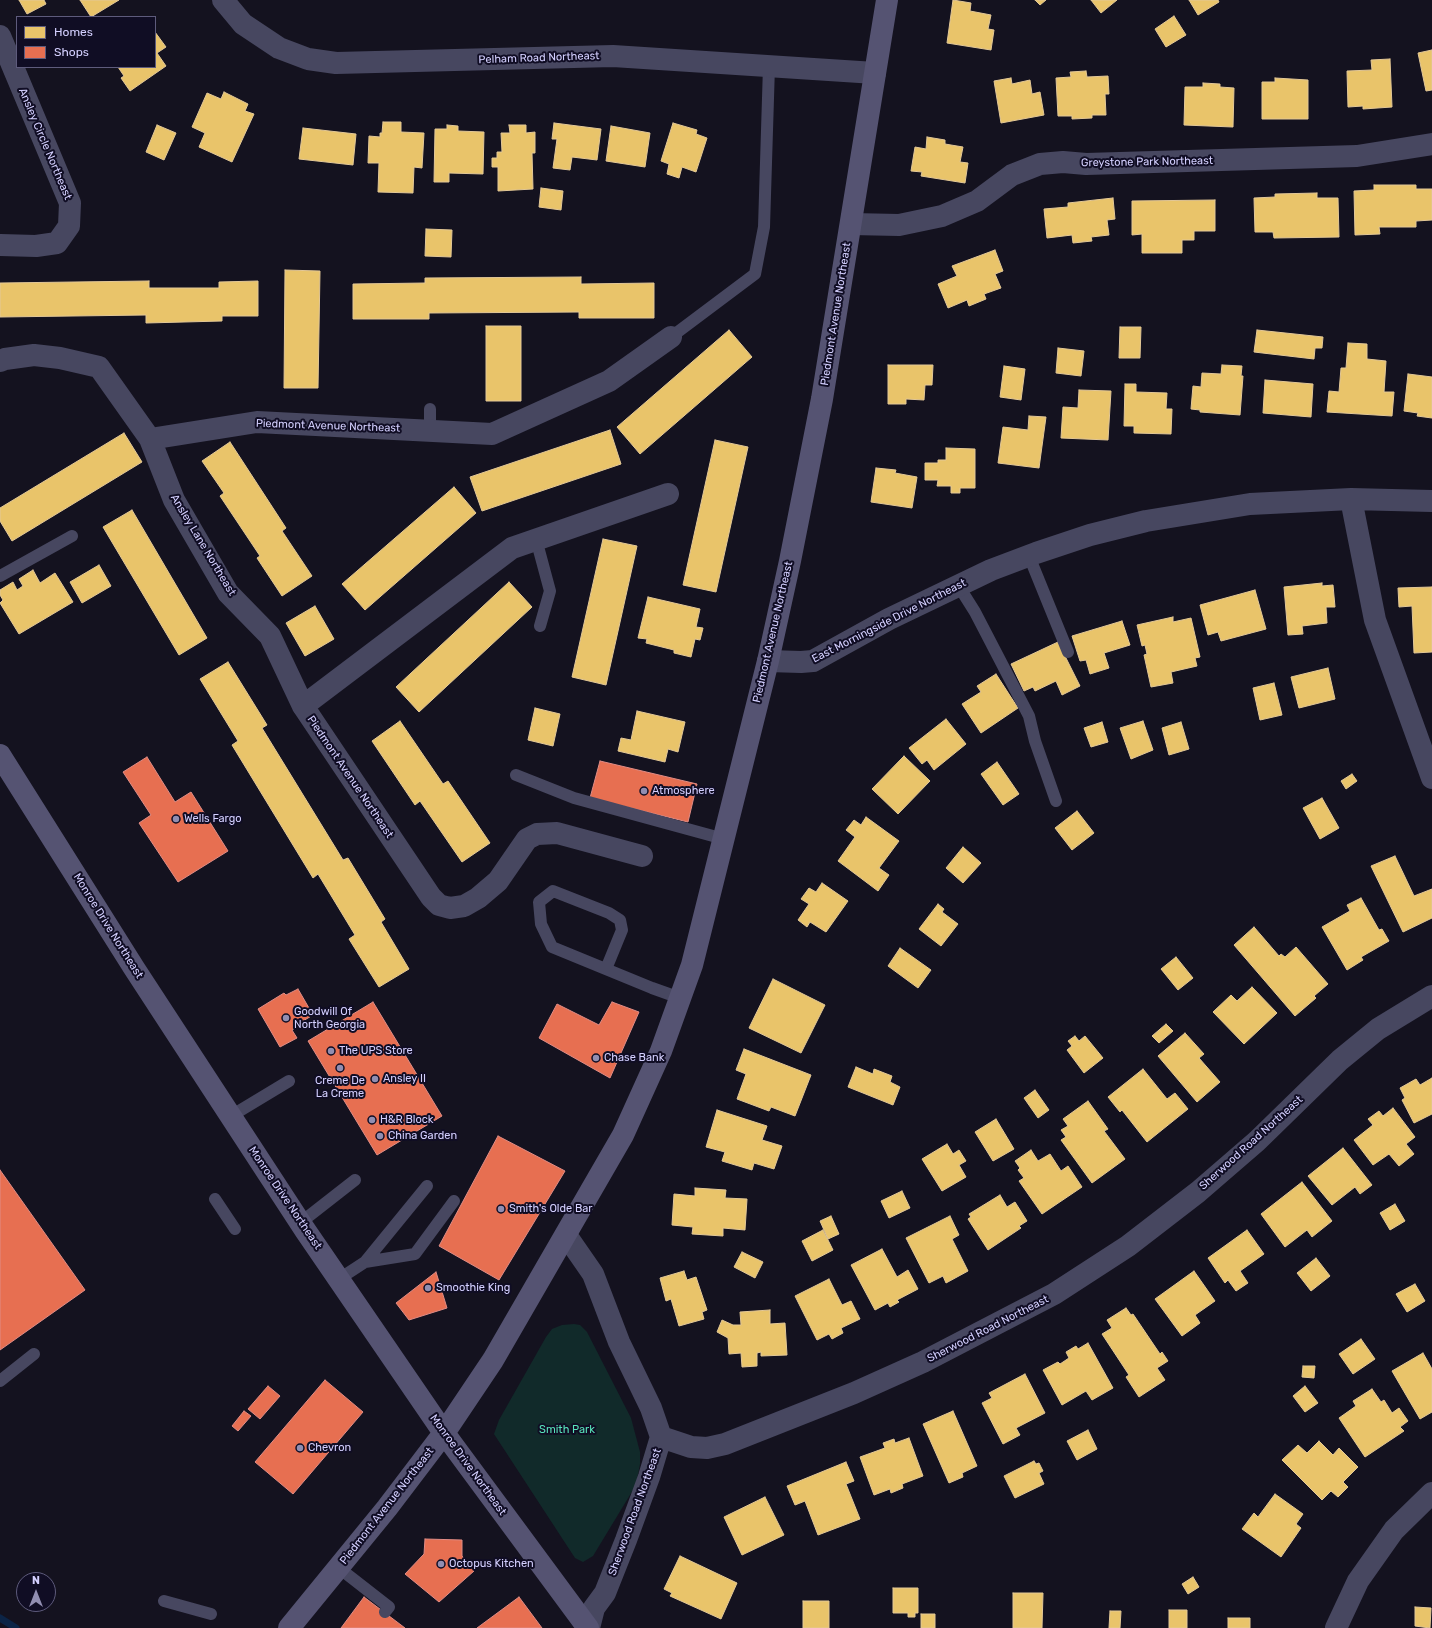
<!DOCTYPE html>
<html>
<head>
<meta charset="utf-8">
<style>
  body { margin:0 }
  #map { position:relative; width:1432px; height:1628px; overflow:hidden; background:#14121f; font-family:Rubik,sans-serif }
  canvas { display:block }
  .legend { position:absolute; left:16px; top:16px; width:140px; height:52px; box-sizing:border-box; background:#100d24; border:1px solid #5e5b7c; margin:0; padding:5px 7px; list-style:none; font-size:12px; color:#d4d0ff }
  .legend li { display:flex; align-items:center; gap:8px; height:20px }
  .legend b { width:20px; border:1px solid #5e5b7c }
  .north { position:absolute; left:16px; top:1572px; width:40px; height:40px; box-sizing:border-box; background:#100d24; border:1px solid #5e5b7c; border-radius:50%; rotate:0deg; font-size:11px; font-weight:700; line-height:16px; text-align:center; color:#d4d0ff }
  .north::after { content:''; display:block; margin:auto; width:14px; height:18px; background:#918eb1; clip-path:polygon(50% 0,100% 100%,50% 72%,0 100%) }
</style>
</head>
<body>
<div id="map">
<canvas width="1432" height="1628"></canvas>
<ul class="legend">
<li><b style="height:11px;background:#e9c46a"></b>Homes</li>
<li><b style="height:11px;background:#e76f51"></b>Shops</li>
</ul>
<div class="north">N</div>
</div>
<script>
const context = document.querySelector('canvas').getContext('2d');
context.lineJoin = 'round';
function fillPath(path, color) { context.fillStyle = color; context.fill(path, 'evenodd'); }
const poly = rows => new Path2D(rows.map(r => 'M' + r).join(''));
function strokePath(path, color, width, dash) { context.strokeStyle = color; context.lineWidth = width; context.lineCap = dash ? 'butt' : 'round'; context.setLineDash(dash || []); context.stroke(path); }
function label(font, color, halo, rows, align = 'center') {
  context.font = font + ' Rubik,sans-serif'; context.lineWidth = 4; context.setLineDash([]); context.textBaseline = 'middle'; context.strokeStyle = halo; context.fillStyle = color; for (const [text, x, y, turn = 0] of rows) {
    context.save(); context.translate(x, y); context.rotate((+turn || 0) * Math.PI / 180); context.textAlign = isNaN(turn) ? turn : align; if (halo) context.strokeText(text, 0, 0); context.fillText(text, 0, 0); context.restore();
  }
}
fillPath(poly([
  [574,1324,580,1325,587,1332,631,1418,640,1452,640,1464,636,1485,593,1556,583,1562,575,1558,494,1434,499,1420,546,1337,552,1329,562,1325]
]), '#112a2a');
const homes = poly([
  [19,0,44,0,46,4,27,14,19,0],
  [80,0,119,0,91,17,80,0],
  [953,0,971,3,970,11,991,15,988,29,994,30,991,50,947,43,953,0],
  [1035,0,1046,0,1040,5,1035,0],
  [1091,0,1117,0,1101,13,1091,0],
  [1189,0,1218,0,1219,2,1198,15,1189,0],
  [1174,16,1186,35,1166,47,1155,29,1174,16],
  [155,32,166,47,157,53,166,66,130,91,121,78,124,76,118,67,155,67,155,32],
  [1432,50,1432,90,1426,91,1418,53,1432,50],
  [1390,59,1392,107,1363,109,1363,106,1348,107,1347,71,1372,70,1371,60,1390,59],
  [1086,71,1087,77,1108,76,1109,94,1105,94,1106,115,1092,115,1092,118,1072,119,1072,116,1058,116,1056,78,1071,77,1070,72,1086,71],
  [1011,78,1012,84,1030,80,1032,94,1040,92,1044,115,1001,123,994,81,1011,78],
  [1275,78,1308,80,1308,119,1262,119,1262,82,1275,82,1275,78],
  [1203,83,1220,84,1220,87,1234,88,1233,127,1184,125,1185,87,1203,87,1203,83],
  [224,92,248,104,245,111,254,114,232,162,199,147,205,133,192,127,207,93,221,99,224,92],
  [383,122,401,122,401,132,424,133,422,168,414,167,413,193,378,192,379,163,368,163,369,136,380,137,380,133,382,133,383,122],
  [554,123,601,129,597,160,572,157,570,170,553,168,557,139,552,139,554,123],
  [673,123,697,130,696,134,707,138,696,172,682,167,679,178,667,174,669,164,661,161,673,123],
  [157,125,176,133,164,160,146,152,157,125],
  [447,125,458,126,458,131,484,132,483,174,449,173,449,182,434,182,435,129,447,129,447,125],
  [509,125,526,125,526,133,535,132,535,153,532,153,533,189,498,191,498,167,492,167,492,158,497,158,497,152,502,152,501,133,510,133,509,125],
  [611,126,650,133,645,167,606,161,611,126],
  [303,128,356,134,353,165,299,159,303,128],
  [927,137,945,140,945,144,963,147,960,162,968,163,965,183,921,176,922,172,911,171,915,147,926,149,927,137],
  [1374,185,1416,185,1416,189,1432,189,1432,220,1416,221,1416,227,1379,227,1380,234,1355,235,1354,191,1374,190,1374,185],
  [541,188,563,191,561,210,539,207,541,188],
  [1317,193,1317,198,1338,198,1339,237,1274,238,1273,232,1255,232,1254,198,1275,197,1275,194,1317,193],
  [1113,198,1115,219,1107,220,1109,235,1091,237,1092,241,1073,243,1072,235,1047,238,1044,209,1068,207,1068,203,1113,198],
  [1215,200,1215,231,1194,231,1194,240,1182,240,1182,253,1142,253,1142,234,1132,235,1132,201,1215,200],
  [426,229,452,230,451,257,425,256,426,229],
  [995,250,1003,271,995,274,1001,288,984,294,986,299,969,306,967,300,948,308,938,284,957,276,952,266,995,250],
  [285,270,320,271,318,388,284,388,285,270],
  [581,277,581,284,654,283,654,318,579,318,579,312,429,313,429,319,353,319,353,284,425,283,425,278,581,277],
  [149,281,149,288,219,288,219,282,258,281,258,316,222,316,222,321,146,323,146,315,0,317,0,283,149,281],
  [486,326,521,326,521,401,486,401,486,326],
  [1120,327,1141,327,1140,358,1119,358,1120,327],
  [729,330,752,357,640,454,617,427,729,330],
  [1257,330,1323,337,1322,348,1315,348,1314,359,1254,352,1257,330],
  [1348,343,1367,344,1367,359,1386,361,1384,392,1394,392,1392,416,1327,412,1329,391,1339,392,1341,368,1346,368,1348,343],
  [1058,348,1084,351,1081,376,1056,373,1058,348],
  [888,365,933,365,932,385,925,385,924,400,906,399,906,404,888,404,888,365],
  [1222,365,1242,366,1241,376,1243,376,1240,415,1200,412,1200,410,1191,409,1193,386,1201,387,1202,373,1221,374,1222,365],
  [1004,366,1025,369,1021,400,1000,397,1004,366],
  [1408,374,1432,377,1432,418,1417,416,1418,413,1404,411,1408,374],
  [1265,380,1313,384,1311,417,1263,413,1265,380],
  [1125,384,1136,384,1136,392,1167,393,1166,409,1172,409,1171,434,1134,433,1134,426,1124,426,1125,384],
  [1079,390,1111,391,1108,440,1061,438,1063,407,1078,408,1079,390],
  [1029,416,1046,417,1039,468,998,463,1003,427,1028,430,1029,416],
  [610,430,621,464,482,511,470,477,610,430],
  [124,433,142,462,12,541,0,521,0,508,124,433],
  [715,440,748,447,716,592,683,585,715,440],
  [230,442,286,528,282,531,312,576,282,596,257,558,260,556,220,496,224,493,202,461,230,442],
  [946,448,975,449,975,488,960,488,960,493,951,493,951,486,937,486,938,480,925,480,925,463,938,463,938,460,946,460,946,448],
  [876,468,896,470,895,473,917,477,912,508,871,502,876,468],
  [454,487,476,513,365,610,342,584,454,487],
  [132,510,207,638,179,655,103,527,132,510],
  [603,539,637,546,606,685,572,677,603,539],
  [99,565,111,586,82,603,70,582,99,565],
  [33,570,40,583,55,573,73,602,19,634,0,603,3,600,0,595,0,590,13,582,17,590,23,586,19,579,33,570],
  [509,582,532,607,419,712,396,687,509,582],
  [1322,583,1322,586,1333,585,1335,607,1326,607,1327,623,1302,626,1303,634,1288,635,1284,587,1322,583],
  [1432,587,1432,652,1414,653,1412,606,1399,607,1398,588,1432,587],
  [1255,590,1266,629,1221,641,1218,632,1208,635,1200,605,1255,590],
  [648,597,700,609,696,627,703,628,700,640,695,639,691,657,674,653,674,650,646,643,647,639,638,638,648,597],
  [315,606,334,639,305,656,286,623,315,606],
  [1173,617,1173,622,1191,618,1200,657,1195,658,1197,666,1171,672,1173,683,1151,687,1144,655,1147,654,1145,645,1142,646,1137,625,1173,617],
  [1122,621,1130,645,1104,653,1109,668,1090,674,1086,660,1080,661,1072,636,1122,621],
  [1058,642,1080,686,1062,695,1056,681,1035,691,1033,687,1024,691,1011,664,1058,642],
  [228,662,267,725,262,728,343,860,348,858,385,919,381,922,409,969,379,987,349,939,355,935,318,874,313,878,232,745,238,741,200,679,228,662],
  [1328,668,1335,699,1299,708,1291,677,1328,668],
  [996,674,1018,708,981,733,962,704,981,692,977,686,996,674],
  [1274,683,1282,715,1260,720,1253,688,1274,683],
  [535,708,560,714,553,746,528,740,535,708],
  [637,711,685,722,678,752,668,749,665,762,618,751,621,738,631,740,637,711],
  [946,719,966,744,934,770,927,760,922,764,909,748,946,719],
  [400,721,443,784,448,781,490,843,462,862,420,801,415,805,372,741,400,721],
  [1143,721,1153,750,1131,759,1120,728,1143,721],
  [1102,722,1108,742,1091,747,1084,728,1102,722],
  [1181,722,1189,749,1169,755,1162,728,1181,722],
  [904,756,930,781,898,814,872,789,904,756],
  [997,762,1019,794,1003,805,981,774,997,762],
  [1352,774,1357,781,1346,789,1341,781,1352,774],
  [1322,798,1339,828,1320,839,1303,808,1322,798],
  [1077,811,1094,833,1072,850,1055,828,1077,811],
  [866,817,899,841,879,868,889,875,878,891,838,861,855,837,846,830,854,820,861,825,866,817],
  [963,847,981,863,963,883,946,868,963,847],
  [1395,856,1414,896,1432,889,1432,918,1403,932,1371,866,1395,856],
  [822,883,848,901,826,932,810,922,807,927,798,920,809,904,801,899,809,888,816,892,822,883],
  [1361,898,1379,930,1382,929,1389,941,1361,957,1363,960,1347,970,1322,927,1350,911,1347,905,1361,898],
  [938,904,944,909,942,912,958,924,941,946,919,929,938,904],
  [1254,927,1279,956,1281,954,1285,957,1296,947,1328,984,1314,996,1316,998,1295,1016,1234,945,1254,927],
  [900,948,931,970,918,988,888,966,900,948],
  [1176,957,1193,978,1178,990,1161,969,1176,957],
  [773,979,825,1005,801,1053,749,1028,773,979],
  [1252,987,1277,1013,1244,1044,1213,1012,1231,995,1237,1001,1252,987],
  [1166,1024,1173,1031,1159,1043,1152,1036,1166,1024],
  [1185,1033,1204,1054,1199,1058,1220,1082,1197,1102,1158,1056,1185,1033],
  [1075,1036,1079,1041,1085,1036,1103,1058,1084,1073,1067,1050,1072,1046,1068,1041,1075,1036],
  [744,1049,811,1075,795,1116,771,1107,769,1111,737,1099,746,1074,736,1070,744,1049],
  [856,1067,873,1074,874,1069,892,1076,890,1082,900,1087,893,1105,848,1087,856,1067],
  [1143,1069,1167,1099,1175,1093,1188,1109,1147,1142,1122,1110,1120,1112,1108,1097,1143,1069],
  [1432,1078,1432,1114,1414,1123,1402,1100,1405,1098,1400,1088,1416,1079,1420,1085,1432,1078],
  [1035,1090,1049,1110,1038,1118,1024,1098,1035,1090],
  [1088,1101,1108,1129,1104,1131,1125,1159,1092,1183,1061,1140,1066,1137,1061,1130,1068,1126,1063,1119,1088,1101],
  [1393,1108,1415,1137,1406,1144,1414,1154,1399,1166,1389,1154,1373,1165,1354,1140,1373,1125,1368,1119,1379,1111,1383,1116,1393,1108],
  [717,1110,767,1126,762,1140,782,1146,774,1169,754,1163,752,1170,722,1161,725,1152,706,1147,717,1110],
  [996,1119,1014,1149,993,1161,975,1132,996,1119],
  [947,1144,953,1154,959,1150,966,1161,959,1165,966,1177,942,1191,922,1159,947,1144],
  [1343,1148,1372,1185,1360,1194,1355,1187,1332,1205,1308,1176,1343,1148],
  [1031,1150,1038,1161,1050,1154,1061,1171,1068,1166,1082,1187,1042,1214,1019,1181,1024,1178,1018,1170,1020,1168,1015,1161,1031,1150],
  [1302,1182,1332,1221,1312,1237,1307,1230,1285,1247,1261,1214,1302,1182],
  [695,1188,726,1190,725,1198,747,1199,745,1230,723,1228,723,1236,692,1234,693,1227,672,1225,674,1194,695,1196,695,1188],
  [902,1191,910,1208,889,1218,881,1201,902,1191],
  [1000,1195,1007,1207,1015,1202,1027,1221,1019,1226,1021,1228,988,1250,968,1219,971,1217,969,1214,1000,1195],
  [1395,1204,1405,1221,1390,1230,1380,1213,1395,1204],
  [831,1216,839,1234,828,1239,820,1221,831,1216],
  [950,1216,959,1235,952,1239,968,1271,946,1283,943,1276,929,1283,906,1238,950,1216],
  [823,1230,833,1250,812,1261,802,1241,823,1230],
  [1247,1230,1264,1254,1240,1271,1248,1283,1236,1291,1228,1280,1225,1283,1208,1258,1247,1230],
  [882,1249,897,1277,908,1270,918,1289,897,1300,899,1302,890,1307,888,1303,875,1310,851,1265,882,1249],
  [742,1252,763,1262,755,1278,734,1267,742,1252],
  [1316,1258,1330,1276,1311,1291,1297,1273,1316,1258],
  [684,1271,687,1280,696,1277,707,1310,702,1312,704,1319,679,1326,671,1299,666,1301,660,1278,684,1271],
  [1194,1271,1215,1301,1195,1315,1200,1323,1182,1336,1155,1299,1194,1271],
  [829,1279,842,1305,851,1301,860,1319,841,1328,843,1333,832,1339,829,1334,817,1340,795,1296,829,1279],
  [1415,1284,1425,1301,1407,1312,1396,1294,1415,1284],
  [1126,1308,1131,1315,1133,1314,1160,1354,1162,1352,1168,1361,1157,1368,1165,1380,1139,1397,1126,1377,1129,1375,1102,1334,1112,1328,1107,1320,1126,1308],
  [770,1310,770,1324,785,1323,787,1355,761,1356,761,1352,757,1353,757,1366,742,1367,741,1353,729,1354,728,1338,717,1332,722,1320,733,1325,741,1325,740,1312,770,1310],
  [1361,1339,1375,1359,1353,1374,1339,1354,1361,1339],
  [1088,1343,1113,1388,1092,1400,1086,1391,1062,1405,1043,1370,1058,1362,1060,1364,1069,1358,1066,1352,1076,1346,1078,1349,1088,1343],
  [1423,1353,1432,1369,1432,1412,1420,1419,1392,1371,1423,1353],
  [1303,1366,1315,1366,1314,1378,1302,1377,1303,1366],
  [1025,1374,1045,1413,1016,1428,1020,1435,1003,1444,982,1403,992,1398,989,1393,1025,1374],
  [1305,1386,1318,1403,1305,1412,1293,1396,1305,1386],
  [1372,1389,1381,1402,1384,1400,1392,1413,1399,1408,1408,1421,1400,1427,1404,1431,1365,1457,1339,1418,1356,1406,1353,1401,1372,1389],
  [953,1411,977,1466,962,1473,963,1477,949,1483,923,1424,953,1411],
  [1088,1430,1097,1449,1077,1460,1067,1441,1088,1430],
  [909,1438,923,1476,902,1484,903,1488,891,1493,890,1489,874,1495,860,1457,885,1448,883,1443,894,1439,895,1443,909,1438],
  [1319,1441,1333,1455,1339,1448,1358,1467,1343,1482,1348,1487,1338,1497,1331,1491,1322,1500,1282,1460,1298,1445,1307,1453,1319,1441],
  [1034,1461,1036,1464,1039,1463,1043,1471,1039,1473,1044,1484,1015,1498,1004,1476,1034,1461],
  [846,1462,854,1481,846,1484,860,1519,818,1535,805,1501,795,1505,787,1486,846,1462],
  [1275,1494,1303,1514,1296,1524,1301,1528,1281,1557,1242,1529,1254,1513,1258,1517,1275,1494],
  [765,1497,784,1535,742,1555,724,1517,765,1497],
  [680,1556,737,1583,721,1619,670,1596,672,1593,664,1589,680,1556],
  [1193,1577,1199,1587,1188,1594,1182,1584,1193,1577],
  [893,1588,918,1588,918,1613,915,1613,915,1617,908,1617,908,1613,893,1613,893,1588],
  [1013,1593,1043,1593,1042,1628,1013,1628,1013,1593],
  [803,1601,829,1601,829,1628,803,1628,803,1601],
  [1415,1607,1431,1608,1430,1628,1415,1626,1415,1607],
  [1169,1610,1187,1610,1187,1628,1169,1628,1169,1610],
  [1110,1611,1121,1611,1120,1628,1109,1628,1110,1611],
  [921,1614,935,1614,935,1628,921,1628,921,1614],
  [1228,1618,1250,1618,1250,1628,1228,1628,1228,1618]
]);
fillPath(homes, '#e9c46a');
strokePath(homes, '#e3c897', 1);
const shops = poly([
  [147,757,175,802,191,792,228,851,178,882,139,823,151,815,123,772,147,757],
  [600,761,697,784,688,822,590,798,600,761],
  [298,989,313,1015,303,1021,304,1023,292,1030,297,1038,280,1047,258,1009,284,993,286,995,298,989],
  [373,1002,442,1116,377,1155,308,1041,373,1002],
  [612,1002,639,1012,610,1078,539,1038,557,1004,599,1025,612,1002],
  [498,1136,565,1171,499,1280,439,1246,498,1136],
  [0,1170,85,1290,0,1350,0,1170],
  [436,1272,447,1308,409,1320,396,1303,436,1272],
  [325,1380,363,1412,293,1494,255,1462,325,1380],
  [268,1386,280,1396,260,1419,248,1409,268,1386],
  [244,1411,251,1416,238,1431,232,1426,244,1411],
  [425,1539,462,1540,462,1556,474,1571,439,1602,405,1574,424,1554,425,1539],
  [364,1597,405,1628,341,1628,364,1597],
  [519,1597,542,1628,477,1628,519,1597]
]);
fillPath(shops, '#e76f51');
strokePath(shops, '#e18c85', 1);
strokePath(poly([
  [0,1618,16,1628]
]), '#0c2446', 7);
strokePath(poly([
  [671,337,755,274,764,227,769,66],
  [430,431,430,409],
  [536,539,550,591,540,626],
  [1029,556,1068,652],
  [0,576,72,536],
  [958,585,975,612,1029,716,1035,741,1056,801],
  [516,775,574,798,724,839],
  [606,969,622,930,620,920,609,913,553,891,539,902,541,924,552,947,652,988,680,998],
  [231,1116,289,1081],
  [215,1199,235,1229],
  [300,1223,355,1180],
  [365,1262,427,1186],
  [339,1279,365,1262,415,1254,454,1201],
  [0,1381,34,1354],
  [339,1568,389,1607,385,1612],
  [164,1601,211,1614]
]), '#474760', 12);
strokePath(poly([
  [223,0,243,24,279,48,308,59,336,63,613,56,875,73],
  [0,36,70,203,69,226,57,243,36,246,0,245],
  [851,224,899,225,942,216,977,201,1012,175,1040,164,1063,162,1086,164,1357,156,1432,144],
  [0,361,5,359,34,355,60,358,99,367,150,439,174,500,228,593,270,636,303,706,431,897,439,905,450,908,464,906,478,898,498,881,527,839,537,834,557,833,642,856],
  [150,439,257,422,492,434,609,381,671,337],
  [1351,499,1375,620,1432,778],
  [768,661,801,662,813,661,889,619,991,570,1036,553,1090,535,1146,521,1250,504,1351,499,1432,501],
  [303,706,512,548,668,494],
  [566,1235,593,1274,619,1342,651,1408,661,1437],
  [661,1437,691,1447,707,1448,725,1444,854,1393,923,1362,1054,1294,1128,1246,1198,1192,1257,1141,1340,1060,1378,1029,1432,996],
  [589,1628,594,1608,605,1593,626,1540,649,1477,661,1437],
  [1336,1628,1358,1581,1394,1530,1432,1493]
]), '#474760', 22);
strokePath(poly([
  [0,755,134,968,305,1230,444,1433,588,1628],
  [289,1628,387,1508,444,1433,493,1360,623,1135,661,1051,692,965,768,661,790,561,822,399,887,0]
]), '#555372', 22);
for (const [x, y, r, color] of [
  [644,791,4,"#918eb1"],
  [176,819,4,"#918eb1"],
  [286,1018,4,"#918eb1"],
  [331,1051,4,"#918eb1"],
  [596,1058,4,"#918eb1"],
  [340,1068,4,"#918eb1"],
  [375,1079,4,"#918eb1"],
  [372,1120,4,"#918eb1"],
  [380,1136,4,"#918eb1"],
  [501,1209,4,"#918eb1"],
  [428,1288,4,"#918eb1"],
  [300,1448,4,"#918eb1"],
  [441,1564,4,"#918eb1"]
]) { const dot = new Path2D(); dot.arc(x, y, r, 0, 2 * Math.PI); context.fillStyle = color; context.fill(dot); strokePath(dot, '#100d24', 1.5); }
label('11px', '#d4d0ff', '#100d24', [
  ["Pelham Road Northeast",539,58,-2],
  ["Ansley Circle Northeast",45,144,67],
  ["Greystone Park Northeast",1147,162,-1],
  ["Piedmont Avenue Northeast",836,314,-81],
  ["Piedmont Avenue Northeast",328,426,2],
  ["Ansley Lane Northeast",203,545,59],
  ["East Morningside Drive Northeast",889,621,-27],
  ["Piedmont Avenue Northeast",773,632,-77],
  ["Piedmont Avenue Northeast",350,777,56],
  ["Monroe Drive Northeast",108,926,58],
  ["Sherwood Road Northeast",1251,1143,-42],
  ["Monroe Drive Northeast",285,1198,56],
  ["Sherwood Road Northeast",988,1329,-27],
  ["Monroe Drive Northeast",468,1465,54],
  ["Piedmont Avenue Northeast",387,1506,-52],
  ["Sherwood Road Northeast",635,1512,-70]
]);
label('11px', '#d4d0ff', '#100d24', [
  ["Atmosphere",652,791],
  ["Wells Fargo",184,819],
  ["Goodwill Of",294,1012],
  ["North Georgia",294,1025],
  ["The UPS Store",339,1051],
  ["Chase Bank",604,1058],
  ["Ansley II",383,1079],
  ["Creme De",340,1081,"center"],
  ["La Creme",340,1094,"center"],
  ["H&R Block",380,1120],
  ["China Garden",388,1136],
  ["Smith's Olde Bar",509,1209],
  ["Smoothie King",436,1288],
  ["Chevron",308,1448],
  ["Octopus Kitchen",449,1564]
], 'left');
label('11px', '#58e3bb', '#100d24', [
  ["Smith Park",567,1430]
]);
</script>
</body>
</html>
